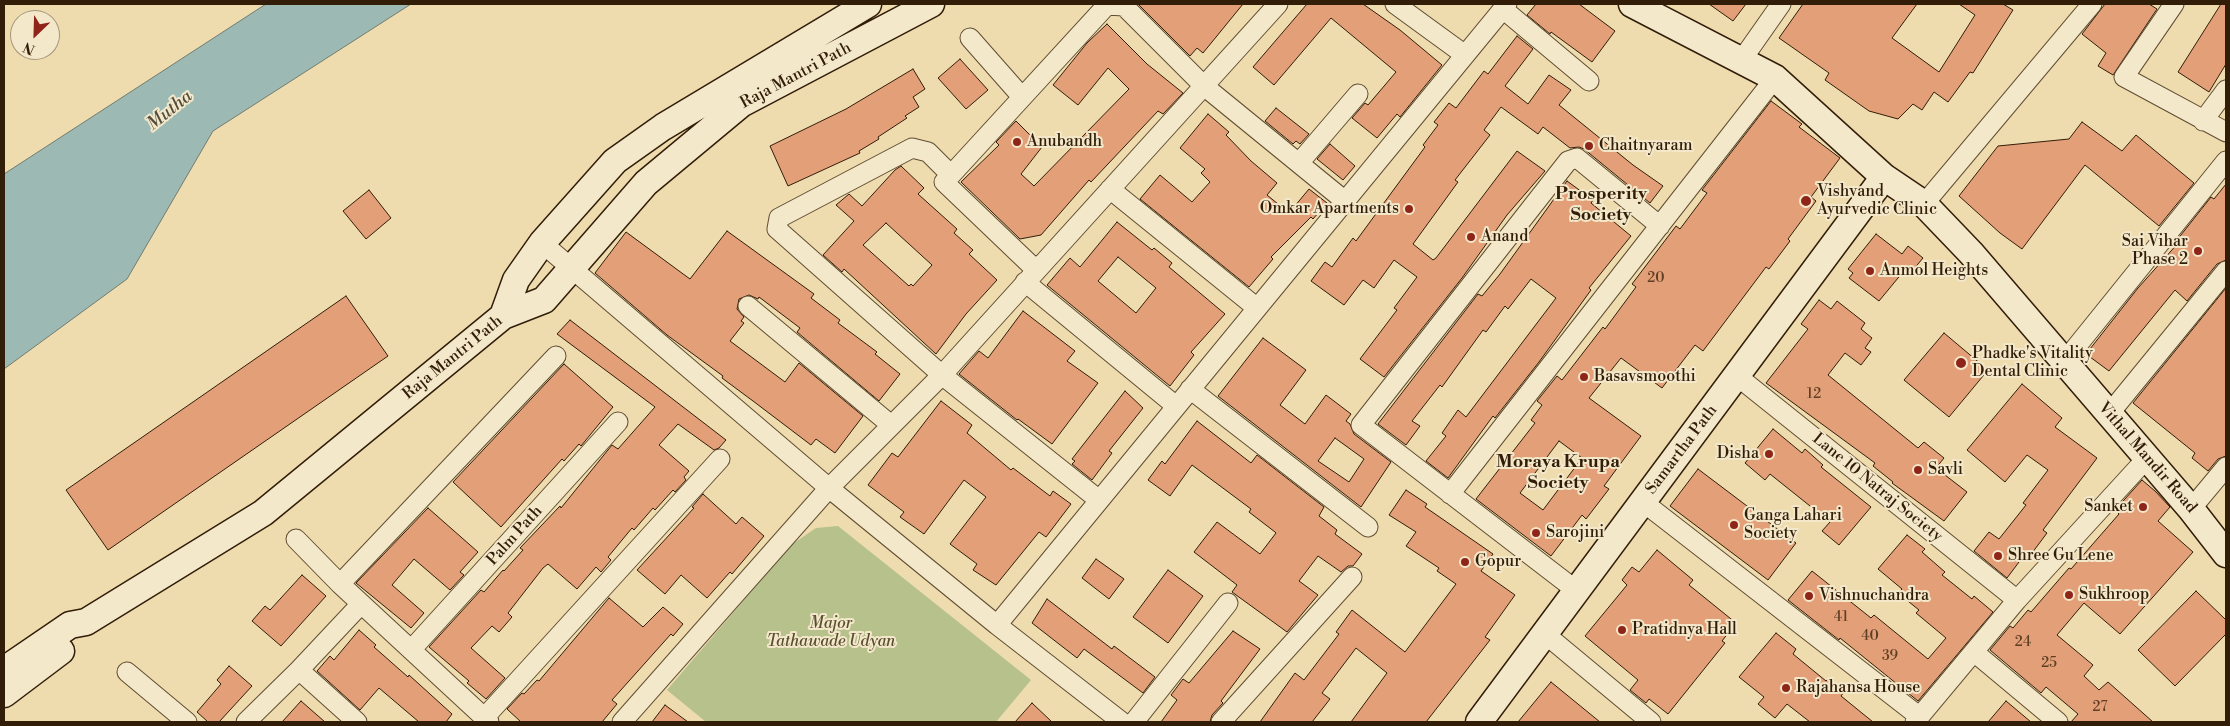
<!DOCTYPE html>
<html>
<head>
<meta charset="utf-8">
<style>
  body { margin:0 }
  #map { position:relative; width:2230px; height:726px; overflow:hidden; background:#eedcaf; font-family:"Libre Bodoni",serif }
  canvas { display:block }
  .frame { position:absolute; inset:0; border:5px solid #311d08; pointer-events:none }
  .north { position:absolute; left:10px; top:10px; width:50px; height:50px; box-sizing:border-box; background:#f4e8cb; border:1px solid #a6977d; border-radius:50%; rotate:204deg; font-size:14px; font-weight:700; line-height:20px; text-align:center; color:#311d08 }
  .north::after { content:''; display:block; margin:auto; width:18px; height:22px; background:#8f2418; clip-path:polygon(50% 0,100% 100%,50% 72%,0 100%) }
</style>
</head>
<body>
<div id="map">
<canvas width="2230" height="726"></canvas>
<div class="frame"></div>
<div class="north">N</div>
</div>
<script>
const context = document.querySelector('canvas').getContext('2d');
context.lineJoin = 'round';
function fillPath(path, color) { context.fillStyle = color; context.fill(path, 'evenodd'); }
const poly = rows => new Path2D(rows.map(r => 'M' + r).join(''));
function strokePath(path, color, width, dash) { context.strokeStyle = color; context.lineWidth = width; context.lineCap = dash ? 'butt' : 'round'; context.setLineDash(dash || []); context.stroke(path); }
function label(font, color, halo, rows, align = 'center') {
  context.font = font + ' "Libre Bodoni",serif'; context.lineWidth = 4; context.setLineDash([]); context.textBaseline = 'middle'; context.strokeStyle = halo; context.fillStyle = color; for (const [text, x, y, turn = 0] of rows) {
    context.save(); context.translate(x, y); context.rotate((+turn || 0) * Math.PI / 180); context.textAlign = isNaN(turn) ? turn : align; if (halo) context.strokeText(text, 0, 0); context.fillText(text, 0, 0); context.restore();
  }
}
fillPath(poly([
  [838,526,1031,680,996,722,706,722,667,690,791,545,816,528]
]), '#b6c18c');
const water = poly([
  [266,4,411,4,213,131,127,279,4,369,4,174,266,4]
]);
fillPath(water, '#9cbab3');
strokePath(water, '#717b6f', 1);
const building = poly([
  [1138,4,1243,4,1203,53,1197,48,1190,56,1138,4],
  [1307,4,1363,4,1400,30,1442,65,1400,117,1397,114,1377,138,1352,118,1365,103,1368,105,1396,72,1331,18,1274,85,1253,67,1307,4],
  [1536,4,1579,4,1615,31,1592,62,1551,32,1550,34,1527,15,1536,4],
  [1709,4,1746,4,1733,21,1709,4],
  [1803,4,1917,4,1892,38,1939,72,1975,15,1959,4,2003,4,2013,10,1973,73,1970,72,1948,102,1934,92,1922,110,1913,104,1898,119,1869,111,1825,80,1829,73,1779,38,1803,4],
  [2105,4,2149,4,2157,9,2113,75,2098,66,2106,53,2082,34,2105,4],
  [2221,4,2226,4,2226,64,2209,92,2178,72,2221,4],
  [1107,24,1147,64,1183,93,1163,114,1158,111,1091,182,1089,180,1041,235,1020,239,961,182,999,145,996,142,1016,121,1042,147,1021,174,1034,186,1129,89,1108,68,1078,105,1053,85,1087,43,1107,24],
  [1517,36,1533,49,1505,86,1528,104,1549,75,1571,90,1559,105,1633,165,1663,186,1650,203,1584,149,1579,147,1570,148,1543,127,1538,134,1501,107,1484,130,1490,135,1455,180,1458,182,1413,244,1433,260,1436,258,1517,151,1545,171,1507,215,1462,278,1384,377,1360,359,1397,310,1394,308,1417,277,1394,260,1374,288,1363,280,1344,305,1311,281,1325,262,1332,267,1353,238,1356,241,1425,147,1423,145,1438,125,1434,122,1449,103,1456,108,1484,71,1488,74,1517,36],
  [960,59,988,90,966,109,938,78,960,59],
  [913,69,925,89,913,97,919,107,905,116,907,118,878,137,879,139,859,151,860,153,788,186,770,146,846,109,913,69],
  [1771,101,1802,124,1799,127,1840,158,1811,197,1816,201,1788,239,1790,241,1769,269,1766,267,1703,351,1695,345,1662,388,1621,358,1589,398,1641,436,1604,486,1609,489,1586,519,1582,515,1551,556,1476,499,1535,423,1531,420,1542,405,1537,401,1557,376,1562,380,1603,327,1605,329,1636,287,1632,284,1676,226,1680,229,1707,193,1702,190,1771,101],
  [1559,441,1582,458,1543,510,1520,493,1559,441],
  [1276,108,1309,134,1300,144,1296,141,1293,144,1265,121,1276,108],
  [1208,114,1229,132,1226,135,1251,161,1277,183,1267,195,1289,213,1309,189,1327,203,1313,219,1311,217,1271,257,1273,259,1249,287,1140,199,1160,175,1192,202,1210,182,1201,173,1205,169,1180,148,1208,114],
  [2082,122,2122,151,2136,135,2194,183,2159,226,2085,165,2022,249,2000,233,1959,196,1998,146,2069,139,2082,122],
  [1330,144,1355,166,1343,180,1317,159,1330,144],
  [901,166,924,188,918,194,957,229,954,233,973,250,969,254,997,280,966,314,936,354,844,269,842,272,823,255,854,221,836,205,849,194,862,206,895,170,901,166],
  [886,223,932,265,913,286,911,284,909,286,863,245,886,223],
  [1567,181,1593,200,1591,203,1631,236,1589,288,1591,290,1539,362,1495,418,1493,416,1448,478,1426,461,1446,436,1442,433,1458,410,1466,417,1556,298,1531,279,1508,309,1505,306,1486,332,1483,330,1442,387,1440,385,1412,421,1420,426,1406,445,1378,424,1478,294,1482,296,1500,274,1567,181],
  [2226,184,2226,260,2217,264,2187,301,2175,290,2109,371,2086,354,2138,288,2179,242,2177,240,2211,197,2214,199,2226,184],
  [369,190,391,218,366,239,343,211,369,190],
  [1117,222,1152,250,1154,248,1172,263,1169,267,1225,314,1191,352,1194,355,1170,386,1047,285,1070,258,1080,267,1117,222],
  [1118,257,1156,288,1136,313,1098,281,1118,257],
  [727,231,814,294,811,298,840,320,838,323,877,352,875,354,900,374,879,401,797,332,800,328,759,297,758,299,749,295,739,299,737,309,744,317,741,321,744,323,730,341,785,382,799,363,863,416,835,453,816,439,811,445,753,401,722,378,723,376,667,335,595,273,626,232,690,279,727,231],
  [1876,234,1902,254,1908,246,1923,258,1908,276,1903,272,1879,301,1849,278,1853,273,1848,269,1876,234],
  [2226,288,2226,456,2218,459,2208,471,2192,458,2195,453,2133,403,2226,288],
  [346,296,388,356,108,550,66,490,346,296],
  [1819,300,1831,309,1837,301,1865,323,1861,329,1872,338,1865,348,1871,352,1861,365,1845,353,1828,375,1918,448,1924,442,1944,458,1936,468,1967,492,1944,521,1892,483,1893,482,1873,466,1875,463,1766,383,1808,329,1801,324,1819,300],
  [1023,311,1075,351,1067,361,1098,383,1052,444,1018,419,1017,420,959,374,979,351,988,358,1023,311],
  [570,320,726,440,719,448,714,450,678,424,659,445,689,471,684,477,686,480,675,492,673,490,655,510,653,508,634,530,632,528,608,557,611,560,601,572,596,567,577,589,548,564,543,568,508,613,512,617,499,632,492,626,471,648,505,678,486,699,467,683,469,681,429,647,481,590,484,592,503,570,504,571,523,550,520,548,560,506,561,508,612,445,618,449,655,407,557,334,570,320],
  [1944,333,1988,370,1949,417,1904,380,1944,333],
  [1263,338,1306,370,1280,405,1305,424,1326,395,1351,414,1346,421,1350,424,1354,434,1391,462,1361,507,1218,396,1263,338],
  [1335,438,1364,459,1349,482,1318,461,1335,438],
  [564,364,613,407,581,446,579,444,564,461,562,459,501,527,453,482,564,364],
  [2022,384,2062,418,2055,427,2097,458,2043,530,2047,533,2032,553,2028,550,2007,578,1974,551,1989,532,1999,539,2026,505,2023,503,2048,470,2027,455,2005,482,1967,450,2022,384],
  [1125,391,1143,408,1109,451,1112,453,1092,480,1072,464,1075,461,1072,459,1125,391],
  [941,401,972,425,967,433,1011,470,1013,468,1050,496,1053,491,1071,504,1046,537,1039,532,996,585,973,570,977,564,950,544,986,497,964,480,924,534,900,517,904,512,868,485,892,453,898,457,941,401],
  [1197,421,1251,463,1257,455,1324,507,1319,516,1337,530,1335,534,1362,554,1353,566,1348,566,1341,572,1318,556,1299,581,1318,595,1287,632,1232,592,1237,585,1194,552,1217,522,1260,554,1276,533,1275,532,1249,512,1251,509,1192,465,1170,496,1148,480,1162,461,1165,464,1197,421],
  [1773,429,1802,453,1805,449,1823,465,1821,467,1871,507,1839,545,1822,531,1830,522,1770,474,1765,480,1745,463,1773,429],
  [1698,469,1796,543,1768,580,1670,506,1698,469],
  [2142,480,2155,491,2170,507,2158,521,2193,552,2120,634,2084,603,2057,635,2093,665,2084,676,2099,690,2108,682,2153,722,2071,722,2078,714,2046,687,2041,693,1990,650,2010,626,2013,628,2028,610,2031,612,2069,568,2071,569,2119,514,2115,510,2142,480],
  [1406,490,1427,504,1425,507,1493,554,1481,571,1515,595,1485,637,1490,640,1426,722,1351,722,1387,673,1356,648,1322,693,1330,699,1312,722,1260,722,1295,673,1304,680,1339,634,1336,632,1352,610,1405,652,1456,584,1437,571,1439,568,1406,546,1416,532,1389,515,1406,490],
  [703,494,736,524,742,517,764,536,732,574,730,572,707,598,681,575,665,594,637,570,694,508,692,507,703,494],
  [428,508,478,552,460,572,464,575,450,590,414,559,392,585,424,613,411,628,356,583,428,508],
  [1907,535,1925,549,1922,552,1945,572,1942,575,1972,599,1974,596,1993,612,1918,701,1840,638,1839,640,1788,600,1812,571,1871,618,1874,615,1928,659,1946,638,1916,613,1919,610,1898,593,1902,589,1878,569,1907,535],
  [1657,550,1693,580,1689,585,1736,623,1722,641,1725,643,1668,714,1649,699,1646,703,1630,690,1638,680,1585,636,1627,585,1622,580,1632,567,1639,572,1657,550],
  [1096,559,1124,579,1109,599,1082,578,1096,559],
  [1168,570,1203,596,1168,643,1133,617,1168,570],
  [302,575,326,596,281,646,252,621,265,606,270,610,302,575],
  [2196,591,2226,620,2226,634,2175,686,2138,650,2196,591],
  [609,598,643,627,663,607,683,624,673,636,671,634,612,700,617,704,602,722,521,722,507,709,522,693,524,694,537,680,539,681,609,598],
  [1047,599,1112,649,1114,646,1155,677,1143,693,1084,649,1077,658,1032,623,1047,599],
  [359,630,376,645,374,647,408,677,409,675,452,714,446,722,419,722,379,688,360,710,317,671,330,656,334,660,359,630],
  [1233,631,1260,649,1221,701,1223,703,1212,715,1210,722,1161,722,1177,700,1171,695,1183,679,1189,683,1233,631],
  [1776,633,1796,649,1793,654,1826,681,1828,679,1844,692,1841,696,1873,722,1810,722,1787,704,1775,718,1758,704,1764,697,1739,677,1776,633],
  [229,666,252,686,219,722,208,722,197,712,221,684,217,680,229,666],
  [1551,682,1600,722,1518,722,1551,682],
  [301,701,325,722,282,722,301,701],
  [2006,701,2031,722,1988,722,2006,701],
  [1032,703,1052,722,1015,722,1032,703],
  [665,705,688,722,652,722,665,705]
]);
fillPath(building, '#e39f77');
strokePath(building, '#311d08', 1);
const street = poly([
  [1395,4,1465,55],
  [2174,4,2124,77,2226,132],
  [1503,9,1589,81],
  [970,38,1022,97],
  [1741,61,1781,4],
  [2203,121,2226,90],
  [1299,163,1358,94],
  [951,175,1107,5,1124,6,1204,86,1345,201],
  [1110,189,1257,308],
  [1924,204,2092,4],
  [542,243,829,488,997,625,1122,722],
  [1043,263,1036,270,944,182,951,175,928,152,912,148,779,218,777,229,942,375,1099,500],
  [1025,282,1176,406],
  [748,306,891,425],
  [2064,362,2226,161],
  [1737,376,2017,600],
  [1190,389,1368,527],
  [2109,414,2226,271],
  [1450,494,1775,78],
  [1643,502,1920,717],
  [2191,509,2226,467],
  [296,539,340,584,489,722],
  [340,584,556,356],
  [1577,591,1361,425,1568,161,1577,158,1660,226],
  [997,625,1507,4],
  [1545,634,1651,722],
  [411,650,618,422],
  [1974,652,2058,722],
  [127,672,187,722],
  [484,718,720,459],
  [246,722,299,670],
  [357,722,299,670,361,604],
  [622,722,829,488,942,375,1278,4],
  [1134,722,1228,603],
  [1221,722,1352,577],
  [1915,722,2017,600,2147,458]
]);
const secondary = poly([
  [1632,4,1775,78,1884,177,1924,204,1971,253,2191,509,2226,554],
  [503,316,516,280,542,243,615,161,663,127,868,4],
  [4,670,70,625,86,622,263,513,503,316,544,300,646,183,741,104,931,4],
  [4,694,61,651],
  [1479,722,1884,177]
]);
strokePath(street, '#604d32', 21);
strokePath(secondary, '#311d08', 29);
strokePath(street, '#f4e8cb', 19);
strokePath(secondary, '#f4e8cb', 26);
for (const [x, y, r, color] of [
  [1017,142,5,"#8f2418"],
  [1589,146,5,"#8f2418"],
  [1806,201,6,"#8f2418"],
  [1409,209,5,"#8f2418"],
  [1471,237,5,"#8f2418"],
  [2198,251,5,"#8f2418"],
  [1870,271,5,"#8f2418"],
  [1961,363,6,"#8f2418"],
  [1584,377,5,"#8f2418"],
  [1769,454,5,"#8f2418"],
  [1918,470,5,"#8f2418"],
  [2143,507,5,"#8f2418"],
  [1734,525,5,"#8f2418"],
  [1536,533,5,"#8f2418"],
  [1998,556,5,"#8f2418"],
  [1465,562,5,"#8f2418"],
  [2069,595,5,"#8f2418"],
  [1809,596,5,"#8f2418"],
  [1622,630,5,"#8f2418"],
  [1786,688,5,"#8f2418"]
]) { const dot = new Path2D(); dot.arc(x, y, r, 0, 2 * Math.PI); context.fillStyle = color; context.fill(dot); strokePath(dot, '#f4e8cb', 2); }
label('14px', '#5e3e24', null, [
  ["20",1656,279],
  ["12",1814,395],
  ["41",1841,618],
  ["40",1870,637],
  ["24",2023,643],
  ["39",1890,657],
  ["25",2049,664],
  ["27",2100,708]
]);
label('16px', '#311d08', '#f4e8cb', [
  ["Raja Mantri Path",796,76,-28],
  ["Raja Mantri Path",453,358,-39],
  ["Samartha Path",1682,450,-53],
  ["Vithal Mandir Road",2147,458,49],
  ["Lane 10 Natraj Society",1877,488,39],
  ["Palm Path",515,536,-48]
]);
label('16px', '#311d08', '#f4e8cb', [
  ["Anubandh",1027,142],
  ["Chaitnyaram",1599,146],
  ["Vishvand",1817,192],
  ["Ayurvedic Clinic",1817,210],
  ["Omkar Apartments",1399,209,"right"],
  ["Anand",1481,237],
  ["Sai Vihar",2188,242,"right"],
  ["Phase 2",2188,260,"right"],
  ["Anmol Heights",1880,271],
  ["Phadke's Vitality",1972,354],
  ["Dental Clinic",1972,372],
  ["Basavsmoothi",1594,377],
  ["Disha",1759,454,"right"],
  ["Savli",1928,470],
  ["Sanket",2133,507,"right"],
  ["Ganga Lahari",1744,516],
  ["Society",1744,534],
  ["Sarojini",1546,533],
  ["Shree Gu Lene",2008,556],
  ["Gopur",1475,562],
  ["Sukhroop",2079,595],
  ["Vishnuchandra",1819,596],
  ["Pratidnya Hall",1632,630],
  ["Rajahansa House",1796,688]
], 'left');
label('italic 16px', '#594e30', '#f4e8cb', [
  ["Major",831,624],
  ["Tathawade Udyan",831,642]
]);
label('italic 18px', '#514c3b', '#f4e8cb', [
  ["Mutha",170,111,-39]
]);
label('bold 18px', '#311d08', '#f4e8cb', [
  ["Prosperity",1601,195],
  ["Society",1601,216],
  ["Moraya Krupa",1558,463],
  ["Society",1558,484]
]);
</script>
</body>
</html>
